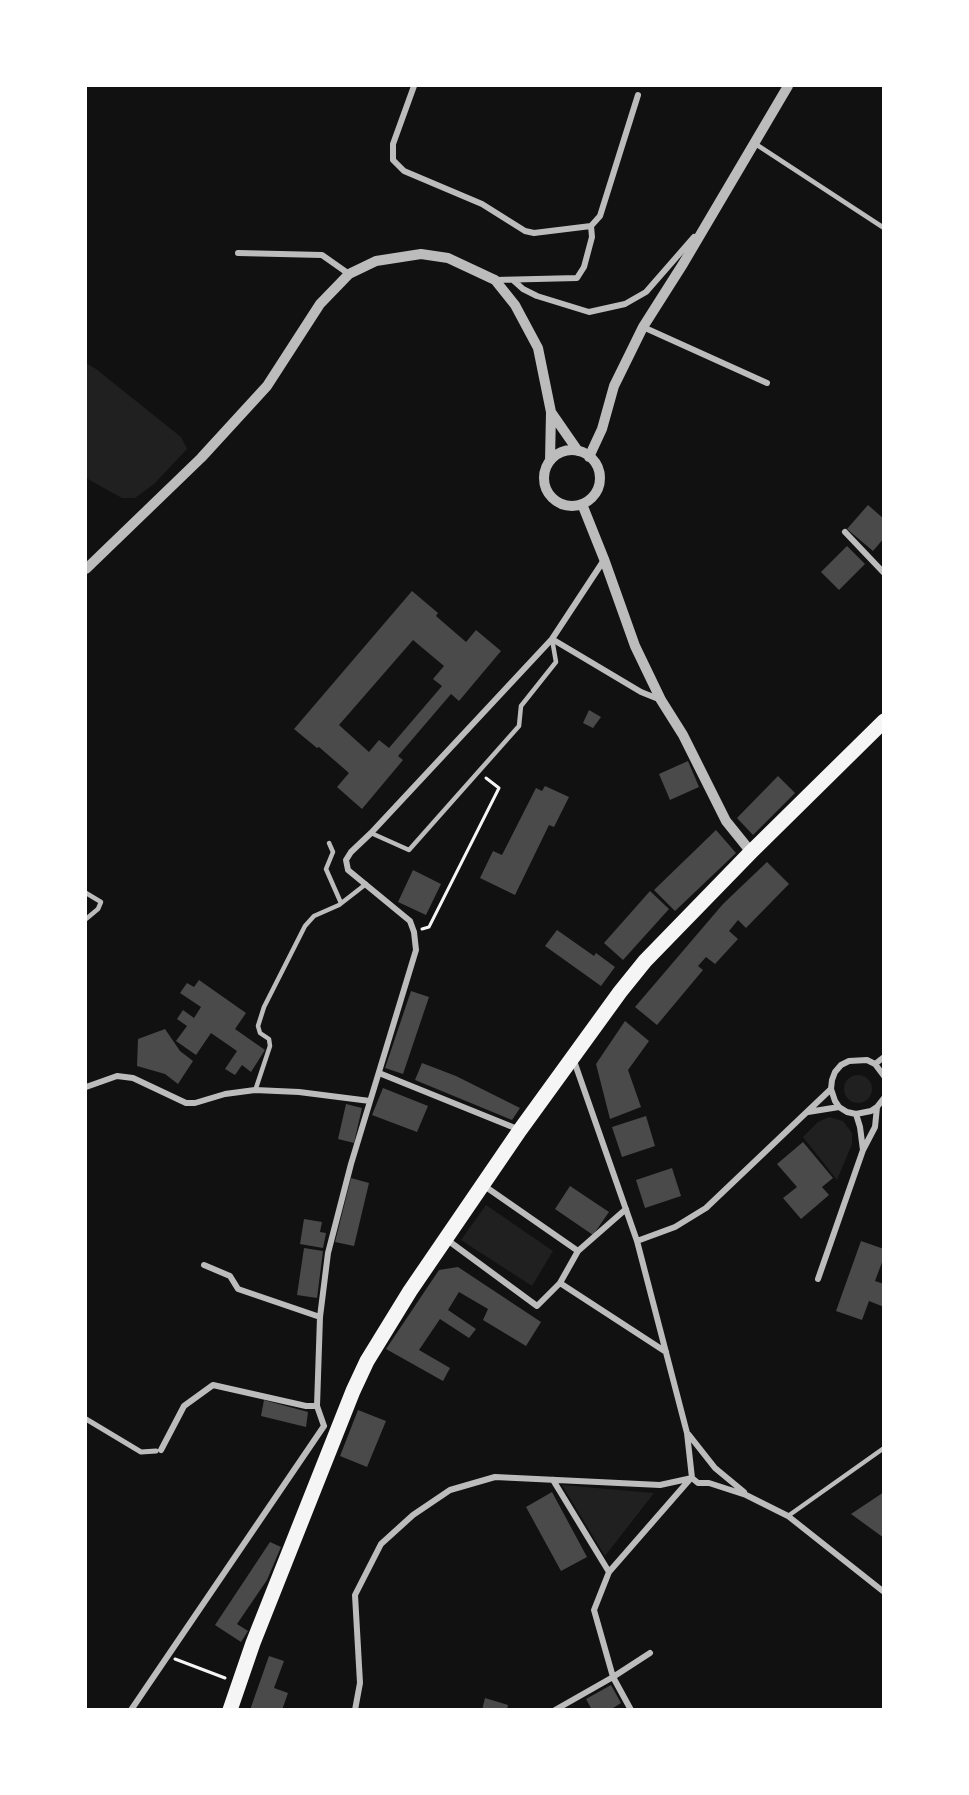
<!DOCTYPE html>
<html>
<head>
<meta charset="utf-8">
<style>
  body { margin:0 }
  #map { position:relative; width:969px; height:1795px; overflow:hidden; background:#111; font-family:Ubuntu,sans-serif }
  canvas { display:block }
  .frame { position:absolute; inset:0; border:87px solid #fff; pointer-events:none }
</style>
</head>
<body>
<div id="map">
<canvas width="969" height="1795"></canvas>
<div class="frame"></div>
</div>
<script>
const context = document.querySelector('canvas').getContext('2d');
context.lineJoin = 'round';
function fillPath(path, color) { context.fillStyle = color; context.fill(path, 'evenodd'); }
const poly = rows => new Path2D(rows.map(r => 'M' + r).join(''));
function strokePath(path, color, width, dash) { context.strokeStyle = color; context.lineWidth = width; context.lineCap = dash ? 'butt' : 'round'; context.setLineDash(dash || []); context.stroke(path); }
fillPath(poly([
  [86,363,96,369,181,437,187,449,154,484,135,498,122,498,86,478],
  '844 1089a14 14 0 1 1 28 0a14 14 0 1 1-28 0Z',
  [829,1117,843,1121,852,1133,852,1144,837,1180,803,1137,818,1122],
  [486,1205,553,1251,532,1286,461,1240],
  [562,1485,654,1493,605,1556]
]), '#202020');
fillPath(poly([
  [868,505,884,519,884,538,873,551,847,529],
  [847,546,865,564,839,590,821,572],
  [412,591,438,613,436,616,466,642,476,630,501,651,459,701,451,694,398,756,403,760,362,809,337,787,349,773,319,747,317,748,294,729],
  [413,640,444,666,433,679,442,686,389,748,379,740,369,752,339,725],
  [589,710,601,717,593,728,583,723],
  [688,761,699,787,670,800,659,774],
  [778,776,795,793,753,835,737,818],
  [545,786,569,797,554,827,549,825,515,895,480,878,493,851,502,855,536,788,542,791],
  [716,830,736,853,675,911,654,890],
  [767,862,789,884,746,928,738,920,729,931,738,939,715,964,706,957,698,966,703,970,657,1025,635,1007,723,904],
  [413,870,441,884,426,915,398,902],
  [650,891,669,909,623,960,604,943],
  [557,930,594,956,596,953,615,967,601,986,545,946],
  [199,980,246,1013,235,1029,265,1050,251,1072,242,1065,235,1075,225,1069,237,1051,211,1033,196,1055,176,1041,187,1026,177,1019,183,1010,194,1018,201,1007,180,993,187,983,194,987],
  [411,991,429,997,403,1074,385,1068],
  [625,1021,649,1041,628,1070,641,1107,610,1119,596,1064],
  [165,1029,180,1051,193,1061,178,1084,165,1074,137,1066,138,1039],
  [422,1063,456,1076,520,1108,512,1120,415,1080],
  [383,1088,428,1106,417,1132,372,1115],
  [346,1104,362,1108,354,1143,338,1139],
  [646,1116,655,1146,622,1157,612,1127],
  [803,1142,833,1178,822,1187,829,1195,801,1219,783,1198,797,1187,777,1164],
  [672,1168,681,1196,645,1208,636,1180],
  [351,1178,369,1183,354,1246,335,1242],
  [570,1186,609,1212,593,1235,555,1209],
  [304,1219,322,1222,320,1232,326,1233,323,1248,300,1244],
  [861,1241,884,1249,884,1257,875,1281,884,1284,884,1307,869,1301,862,1320,836,1311],
  [304,1248,323,1251,317,1298,297,1295],
  [458,1267,541,1322,526,1346,483,1320,488,1309,459,1292,448,1310,476,1329,469,1338,440,1319,419,1350,450,1368,443,1381,386,1349,439,1270],
  [264,1400,308,1412,306,1427,261,1416],
  [358,1410,386,1421,367,1467,340,1456],
  [552,1492,587,1557,561,1571,526,1507],
  [884,1492,884,1538,851,1514],
  [270,1542,281,1547,267,1580,237,1624,248,1631,241,1642,215,1625],
  [269,1656,284,1661,274,1688,288,1693,282,1710,250,1710],
  [611,1685,621,1703,610,1710,592,1710,586,1699],
  [485,1698,508,1705,507,1710,482,1710]
]), '#4a4a4a');
strokePath(poly([
  [422,929,429,927,499,788,486,778],
  [175,1659,225,1678]
]), '#f5f5f5', 3);
strokePath(poly([
  [754,143,884,228],
  [371,833,409,850,519,726,521,706,556,662,552,639],
  [329,843,333,852,326,869,341,903],
  [86,893,101,902,98,909,86,919],
  [256,1088,270,1046,269,1039,260,1033,258,1026,264,1007,305,926,314,916,339,905,366,884],
  [788,1516,884,1448]
]), '#bcbcbc', 4.5);
strokePath(poly([
  [86,1419,141,1452,156,1451]
]), '#bcbcbc', 5);
strokePath(poly([
  [414,86,393,144,393,160,404,171,482,204,525,231,534,233,591,226],
  [238,253,322,255,349,274],
  [495,280,577,278,584,267,592,237,591,226,600,216,638,95],
  [513,280,523,289,537,296,589,312,625,304,646,292,694,237],
  [643,327,767,383],
  [845,532,884,573],
  [552,639,641,692,661,700],
  [573,1058,637,1241,687,1433,692,1478,698,1483,709,1483,746,1495,788,1516,884,1592],
  [875,1064,884,1057],
  [379,1073,520,1130],
  [884,1076,875,1064,867,1060,849,1061,841,1065,835,1072,832,1080,831,1089,835,1101,839,1107,847,1112,856,1114,871,1111,877,1107,884,1098],
  [86,1087,117,1076,133,1078,186,1103,195,1103,225,1094,255,1090,299,1092,370,1101],
  [808,1112,839,1107],
  [856,1114,860,1127,863,1150],
  [446,1239,537,1306,560,1283,578,1251,483,1185],
  [637,1241,675,1227,706,1208,831,1089],
  [578,1251,626,1209],
  [204,1265,230,1276,238,1289,320,1317],
  [818,1279,863,1150,875,1127,877,1107],
  [560,1283,666,1352],
  [324,1426,317,1406,320,1317,328,1253,351,1164,416,950,414,932,410,921,348,870,346,860,351,852,371,833,552,639,604,560],
  [689,1435,715,1468,744,1492],
  [161,1450,184,1406,213,1385,306,1406,317,1406],
  [553,1480,609,1572],
  [131,1710,324,1426],
  [355,1710,360,1683,355,1595,381,1544,413,1515,450,1490,495,1477,660,1485,692,1478],
  [555,1710,613,1677,650,1653],
  [631,1710,613,1677,594,1610,609,1572,691,1478]
]), '#bcbcbc', 6);
strokePath(poly([
  [551,412,578,451],
  '544 478a28 28 0 1 1 56 0a28 28 0 1 1-56 0Z',
  [589,457,602,429,614,386,643,327,683,264,788,86],
  [582,504,604,559,635,646,661,700,683,735,726,821,751,852],
  [86,569,201,458,267,386,320,304,349,274,376,261,421,254,448,258,495,280,515,305,538,348,551,412,550,461]
]), '#bcbcbc', 10);
strokePath(poly([
  [230,1710,253,1643,353,1391,367,1361,410,1291,520,1130,620,992,645,961,751,852,884,721]
]), '#f5f5f5', 15);
</script>
</body>
</html>
